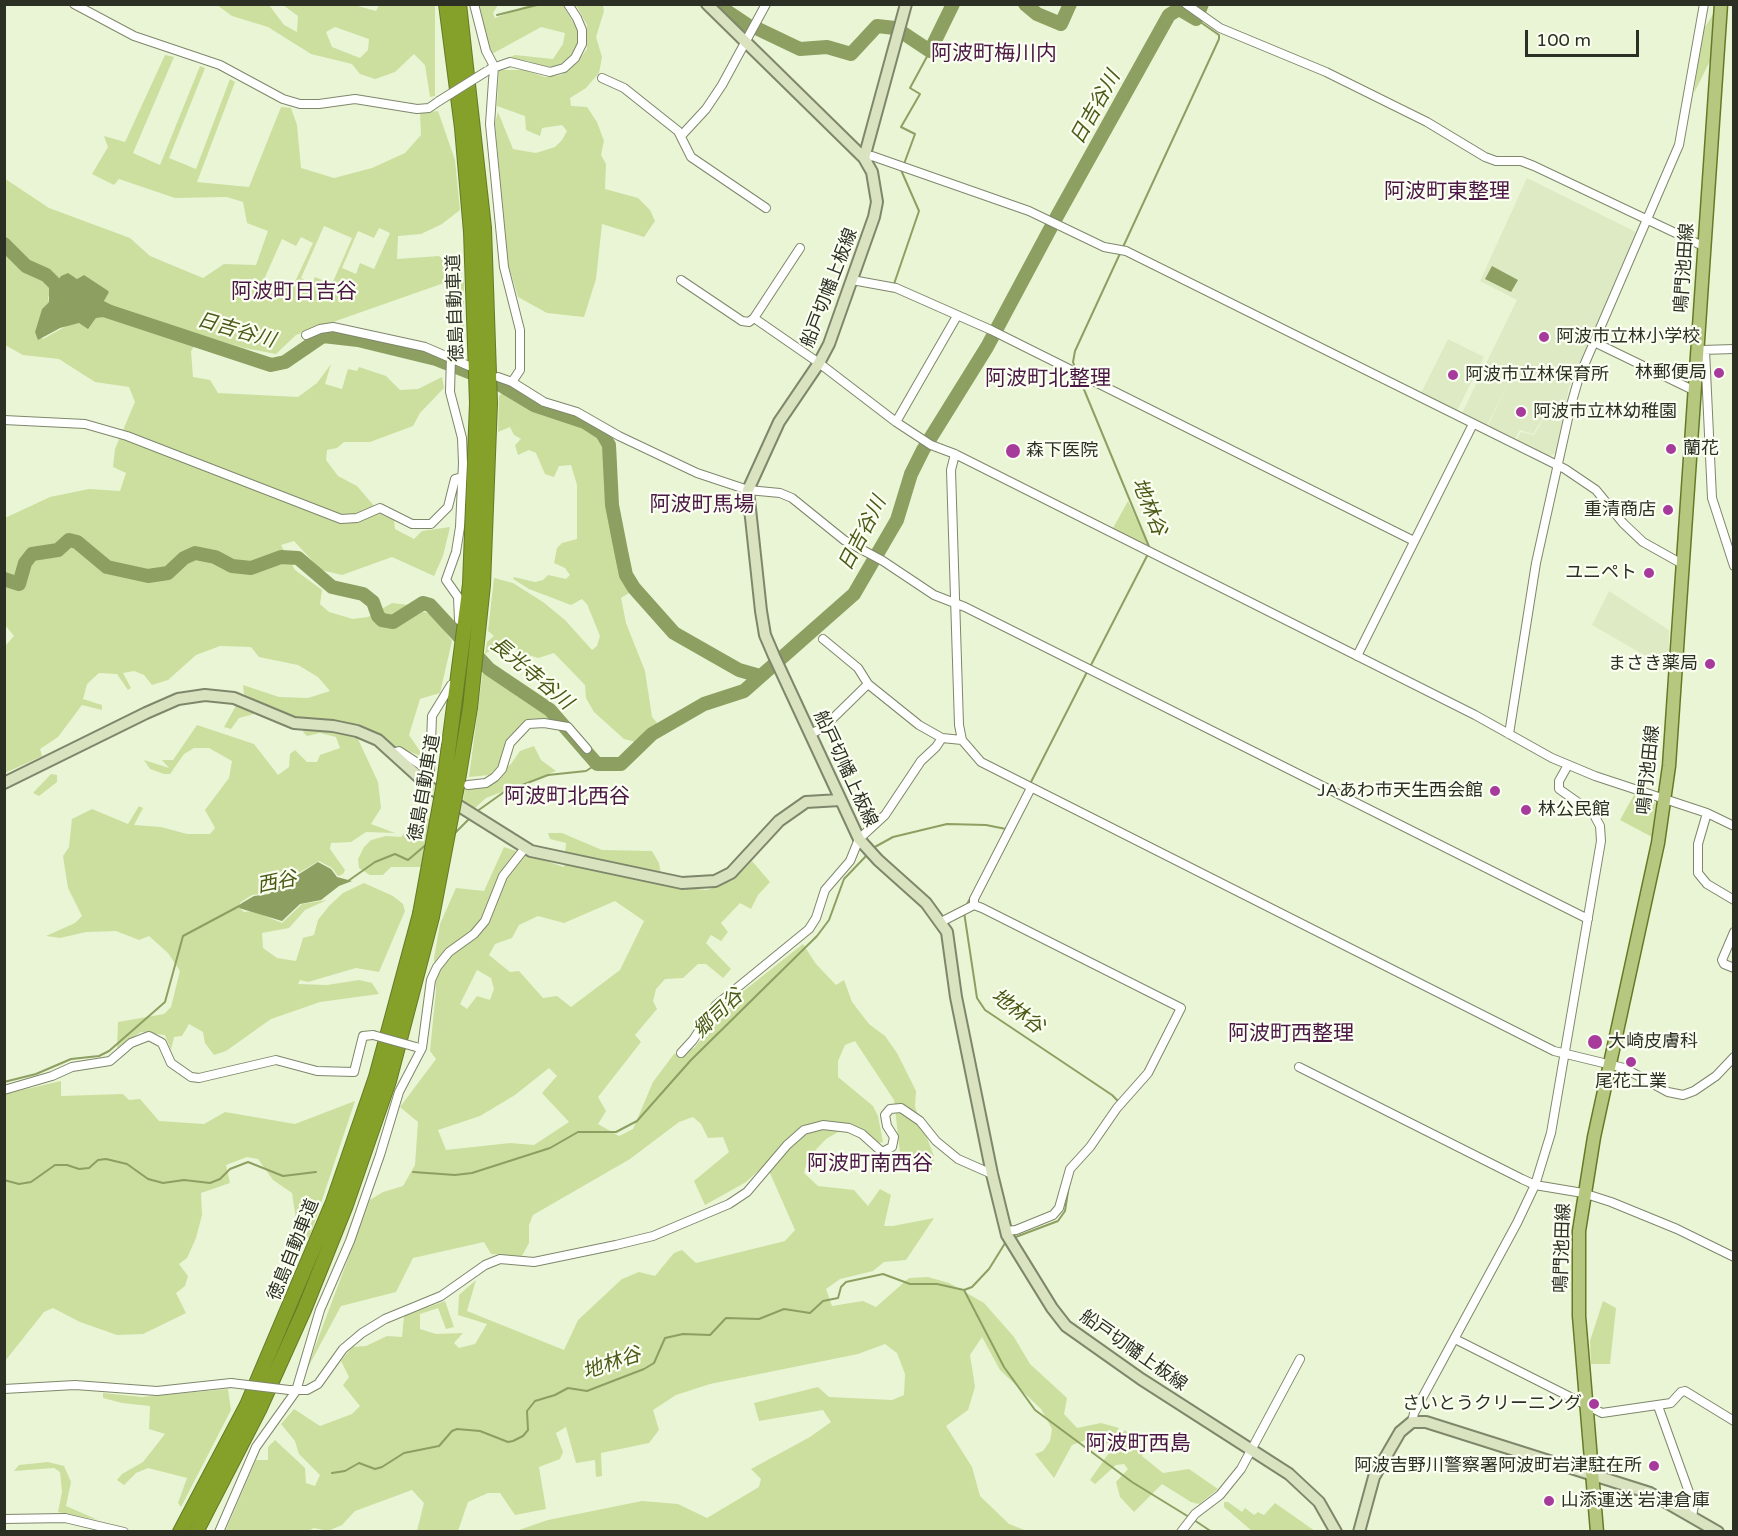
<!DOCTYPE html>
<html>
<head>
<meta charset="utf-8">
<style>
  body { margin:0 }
  #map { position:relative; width:1738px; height:1536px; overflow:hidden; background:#eaf5d5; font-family:"Varela Round",sans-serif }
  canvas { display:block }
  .frame { position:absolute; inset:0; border:6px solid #2c2f23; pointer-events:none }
  .scale { position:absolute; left:1525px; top:30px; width:114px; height:27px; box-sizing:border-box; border:3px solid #2c2f23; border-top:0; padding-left:8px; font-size:18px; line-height:21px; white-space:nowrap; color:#2c2f23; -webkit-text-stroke:4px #fbfff2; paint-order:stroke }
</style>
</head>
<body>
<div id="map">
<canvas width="1738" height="1536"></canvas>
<div class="frame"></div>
<div class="scale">100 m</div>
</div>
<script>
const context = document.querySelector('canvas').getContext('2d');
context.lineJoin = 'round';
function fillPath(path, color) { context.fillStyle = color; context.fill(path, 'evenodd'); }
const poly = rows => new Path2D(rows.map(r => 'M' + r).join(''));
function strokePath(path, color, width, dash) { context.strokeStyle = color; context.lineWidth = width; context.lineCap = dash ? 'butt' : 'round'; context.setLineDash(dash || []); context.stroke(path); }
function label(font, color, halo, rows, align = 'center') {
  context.font = font + ' "Varela Round","Noto Sans JP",sans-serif'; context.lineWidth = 4.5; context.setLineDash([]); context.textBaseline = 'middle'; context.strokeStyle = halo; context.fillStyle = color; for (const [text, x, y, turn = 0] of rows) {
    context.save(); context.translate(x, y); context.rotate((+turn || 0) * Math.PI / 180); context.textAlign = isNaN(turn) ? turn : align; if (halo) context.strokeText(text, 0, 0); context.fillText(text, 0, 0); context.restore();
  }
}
fillPath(poly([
  [1527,178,1636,232,1569,387,1556,453,1548,457,1516,441,1521,432,1534,435,1551,406,1533,434,1520,430,1515,439,1488,426,1512,375,1487,426,1462,413,1517,300,1480,281],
  [1448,339,1484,357,1457,411,1421,393],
  [1609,591,1669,630,1669,666,1663,666,1592,625]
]), '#deeac3');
fillPath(poly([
  [217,5,269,5,284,25,297,32,298,16,283,5,354,5,376,11,379,5,435,5,435,96,430,97,425,65,414,54,395,72,375,79,360,74,352,64,311,54,268,27,232,16],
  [335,27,369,39,368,50,360,58,332,47,326,32],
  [477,5,498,5,493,13,495,18,528,5,563,6,579,31,578,46,569,58,558,66,545,67,528,61,506,59,515,55,553,59,563,44,565,33,541,27,492,54],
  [576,5,603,5,604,11,596,37,602,57,599,73,586,88,570,98,571,106,587,107,597,122,604,141,601,155,606,164,605,189,638,198,650,210,655,221,644,237,602,224,596,279,584,317,547,313,518,297,508,264,495,123,498,112,513,149,536,153,555,147,562,140,567,131,562,125,542,128,540,136,526,130,525,116,497,106,499,70,524,70,545,77,561,75,576,64,587,49,587,25],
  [1715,11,1713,55,1694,93,1702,32],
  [165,55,174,57,133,153,160,165,200,66,205,68,169,158,196,169,230,79,235,82,197,182,249,187,281,107,291,108,297,125,301,168,334,178,372,168,405,153,421,135,420,113,438,111,455,160,460,210,442,224,421,234,398,236,397,259,439,256,464,280,464,354,454,342,454,289,444,283,296,335,276,354,244,348,202,335,191,351,193,377,210,380,218,393,298,397,317,383,331,364,325,384,342,389,348,369,357,371,359,367,386,376,400,390,418,389,442,377,444,388,420,413,413,426,370,442,344,442,337,448,327,450,326,460,338,476,357,486,382,515,394,520,395,529,414,539,422,531,450,527,443,556,434,576,392,557,342,575,321,570,294,541,281,545,295,570,322,590,320,604,329,612,353,619,368,617,392,603,409,605,434,616,452,641,440,693,420,699,409,735,424,757,393,746,378,735,343,722,290,717,272,709,244,694,243,685,279,697,308,698,330,691,318,677,298,665,259,657,251,647,220,646,196,655,168,680,152,685,144,675,134,671,123,673,131,688,128,690,117,674,99,673,87,684,83,699,102,705,102,710,82,705,58,737,40,749,42,756,5,773,5,646,14,636,5,625,5,518,50,497,89,489,120,491,126,473,113,467,115,449,135,402,129,387,95,382,59,359,23,355,5,345,4,178,49,208,130,238,150,256,203,278,224,264,256,265,268,231,247,223,243,202,227,197,175,198,119,179,114,185,92,174,108,147,104,136,125,142],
  [324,226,352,238,332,284,315,277,312,283,301,278],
  [379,228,390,233,374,269,360,263,356,274,342,268,358,231,374,238],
  [301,237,313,243,293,286,280,281,276,291,262,284,282,239,296,246],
  [84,275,107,290,108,292,104,301,116,308,114,316,96,318,91,325,79,323,68,325,43,339,35,332,42,309,49,302,48,297,74,277,77,279],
  [504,391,535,408,536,412,539,410,584,425,599,434,606,445,609,511,623,575,632,591,621,598,626,623,645,671,652,717,658,724,635,742,624,739,594,712,586,698,585,685,554,653,538,658,522,653,505,641,485,654,487,642,494,636,488,631,494,578,513,583,543,602,565,620,592,650,597,646,600,636,587,604,582,599,571,605,529,589,513,579,514,577,535,582,543,580,548,575,566,579,570,575,565,568,554,563,557,548,562,543,577,539,577,485,571,465,559,466,554,477,545,474,536,453,529,450,518,455,515,445,521,439,514,435,510,427,498,432,499,396],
  [1128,501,1149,547,1112,530],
  [483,670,544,710,554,720,529,721,509,737,497,770,489,775,469,777],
  [237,704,256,709,254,714,239,718,231,729,224,727],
  [197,725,254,744,278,775,289,767,290,754,295,750,307,762,317,762,320,755,340,748,336,737,320,733,307,736,303,732,304,727,345,732,357,737,378,782,381,808,371,824,395,833,366,832,351,842,331,843,330,849,345,870,343,874,338,876,332,868,319,861,295,875,284,874,280,878,280,883,268,893,252,895,241,902,238,907,244,912,253,911,282,923,302,904,327,900,305,910,289,928,262,933,263,948,277,958,296,961,303,938,314,935,318,920,329,906,343,893,364,883,393,896,403,904,405,911,379,972,356,968,308,982,300,980,298,984,327,985,359,980,372,983,379,994,320,1002,271,1019,226,1051,214,1055,205,1043,203,1032,189,1024,182,1036,174,1037,171,1050,165,1035,141,1032,117,1048,118,1022,164,1014,171,1007,180,971,168,953,149,936,139,940,116,931,86,932,60,938,46,936,75,923,82,916,68,888,63,856,69,847,72,819,92,809,128,824,139,806,143,808,134,825,161,827,187,834,210,834,215,828,205,810,229,778,232,761,209,748,194,748,184,754,170,774,164,774,150,769,144,760,169,768,162,760,173,760],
  [534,746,541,760,556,771,486,798,474,809,463,802,465,788,484,786,511,764,520,751],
  [51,774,57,775,57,782,39,796,33,793],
  [1635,793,1656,803,1652,837,1620,820],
  [424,818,430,819,421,867,391,867,383,875,370,875,359,868,358,859,364,847,371,840,386,836,401,837,410,826],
  [548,833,562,833,602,850,652,851,659,863,663,886,707,890,733,880,752,861,770,882,758,895,751,909,740,903,721,923,728,932,721,941,711,935,706,943,731,969,723,978,706,964,698,964,683,978,665,979,656,989,653,1001,657,1009,635,1035,641,1042,598,1097,606,1111,598,1124,619,1136,633,1129,653,1082,674,1054,694,1048,736,997,803,944,816,964,836,985,844,980,852,1002,869,1024,885,1036,897,1053,916,1091,915,1107,934,1156,932,1170,919,1174,912,1161,900,1153,894,1100,855,1041,845,1045,838,1061,838,1077,873,1106,878,1116,883,1142,878,1143,852,1124,826,1139,808,1158,804,1173,818,1186,854,1190,868,1206,880,1189,891,1195,884,1226,893,1226,934,1218,906,1260,884,1262,873,1271,840,1279,826,1289,832,1306,863,1301,876,1307,909,1278,928,1277,949,1283,984,1303,1014,1337,1030,1364,1067,1398,1064,1414,1077,1428,1101,1423,1119,1428,1111,1441,1099,1448,1086,1440,1072,1445,1054,1478,1035,1454,1043,1451,1050,1441,1052,1429,1041,1409,1000,1370,982,1337,970,1355,975,1387,968,1410,946,1426,972,1467,980,1496,1009,1524,1027,1531,516,1531,548,1520,642,1501,678,1504,707,1518,759,1487,761,1479,751,1469,810,1437,831,1422,823,1410,759,1421,754,1403,818,1387,829,1397,892,1400,904,1395,905,1374,897,1353,885,1344,858,1354,710,1384,676,1395,653,1410,659,1430,649,1443,601,1453,602,1476,596,1477,595,1460,576,1463,566,1427,556,1433,563,1452,560,1459,539,1467,546,1509,515,1515,500,1493,488,1493,468,1502,458,1531,417,1531,424,1503,412,1490,355,1511,342,1525,328,1531,314,1528,306,1532,225,1532,256,1460,268,1460,268,1447,275,1440,305,1468,306,1483,315,1486,320,1475,299,1454,295,1441,281,1424,294,1409,320,1426,352,1414,360,1406,343,1385,349,1377,341,1361,352,1347,366,1346,387,1336,402,1337,404,1316,445,1301,454,1327,446,1329,438,1308,420,1314,420,1329,436,1334,463,1333,454,1343,459,1348,475,1344,487,1324,458,1315,459,1295,476,1280,467,1311,564,1350,578,1320,622,1279,639,1272,655,1276,674,1253,682,1250,696,1263,785,1241,795,1230,766,1164,746,1182,705,1205,694,1181,729,1152,723,1137,708,1138,701,1124,693,1117,679,1122,630,1159,533,1215,529,1225,529,1243,522,1256,491,1254,484,1242,413,1258,396,1292,341,1306,306,1371,370,1200,383,1192,403,1186,415,1165,418,1122,400,1107,436,1059,430,1051,436,990,434,958,440,924,456,888,484,891,504,847,564,867,566,843,550,839],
  [615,901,644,921,620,970,571,1007,557,996,543,998,519,971,510,972,489,955,495,944,512,938,519,925,538,916,564,923],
  [477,970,491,978,494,989,490,1000,477,996,467,1009,460,1004],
  [549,1068,557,1076,542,1093,569,1122,534,1145,510,1143,446,1150,438,1130,480,1116,515,1095],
  [61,1081,61,1096,123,1094,129,1100,140,1099,159,1121,204,1124,225,1112,295,1124,355,1101,309,1239,297,1226,292,1193,273,1180,258,1159,247,1157,226,1165,230,1183,201,1193,202,1215,196,1238,187,1258,179,1264,188,1276,185,1286,176,1293,186,1313,143,1334,117,1335,80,1322,53,1308,44,1312,5,1361,5,1094],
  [1603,1301,1616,1308,1610,1364,1591,1364,1590,1341],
  [228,1389,231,1410,181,1507,178,1503,187,1478,148,1468,136,1473,124,1485,117,1480,122,1474,143,1462,165,1434,149,1429,150,1406,122,1403,103,1398,103,1393,142,1397],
  [1125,1430,1144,1452,1142,1456,1163,1473,1189,1469,1218,1489,1199,1504,1191,1502,1162,1484,1134,1512,1120,1497,1116,1482,1128,1469,1124,1464,1116,1465,1095,1484,1090,1480],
  [48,1462,64,1466,71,1482,66,1506,98,1520,58,1512,62,1492,60,1472,54,1468,14,1471,19,1465],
  [1224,1502,1228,1502,1242,1512,1245,1508,1254,1515,1258,1512,1264,1515,1275,1503,1315,1531,1252,1531,1224,1507]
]), '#ccdf9f');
fillPath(poly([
  [1492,266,1518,280,1511,292,1485,279],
  [68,273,77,279,84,275,107,290,109,292,104,301,117,308,118,311,114,316,96,318,88,329,79,323,60,328,38,340,35,332,42,309,49,302,49,282,57,282,61,276],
  [318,862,331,869,337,877,352,881,339,886,321,900,300,904,282,921,239,908,242,903,254,896,269,894,281,884,281,878,284,876,296,876]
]), '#8d9f61');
strokePath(poly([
  [497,15,541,4],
  [904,164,915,134,901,127,920,94,910,88,930,51],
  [894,284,919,211,901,170],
  [1076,370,1073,362,1075,351,1219,39,1219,35,1196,19],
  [1078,375,1150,549],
  [1090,667,1148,554],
  [1030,784,1087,672],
  [476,812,504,792,548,775,586,771,597,764],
  [455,833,470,818],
  [1003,834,1009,823],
  [873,848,893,837,947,824,986,825,1006,829],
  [348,881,375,862,395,854,408,860,428,843],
  [966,906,972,895],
  [964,912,977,998,985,1010,1112,1095,1119,1102],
  [4,1082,36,1074,71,1059,99,1056,109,1051,165,1002,183,936,243,904],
  [1093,1149,1122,1106],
  [413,1172,455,1175,472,1173,550,1148,578,1132,616,1132,637,1121,691,1060,817,936,829,920,844,879,867,855],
  [4,1180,19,1184,31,1182,55,1165,67,1165,79,1169,89,1168,98,1160,106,1159,127,1164,148,1179,163,1183,184,1180,210,1183,220,1179,230,1169,248,1162,283,1176,316,1172],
  [1013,1238,1058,1221,1065,1211,1069,1185],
  [964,1290,1004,1367,1035,1410,1132,1482,1189,1517],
  [332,1473,345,1471,359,1463,375,1469,382,1467,404,1453,439,1446,452,1431,457,1429,480,1431,508,1442,513,1441,523,1436,528,1430,527,1411,535,1401,555,1395,568,1388,587,1391,644,1369,654,1363,665,1338,683,1334,710,1335,726,1318,759,1319,784,1309,810,1313,823,1301,838,1298,841,1287,846,1282,883,1274,910,1284,937,1284,964,1290,972,1287,989,1269,1007,1240],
  [1194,1520,1212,1532]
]), '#8d9f61', 2);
strokePath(poly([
  [716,4,749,26],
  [1025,4,1037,14,1061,24,1070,4],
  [756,28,800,49,827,47,851,54,877,26,895,28],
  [903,33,930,51,953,4],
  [4,244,26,266,46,275,64,293],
  [98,308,271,365,285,362,323,336,358,340,436,359,469,372],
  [499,384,534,405,585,422,602,433,609,445,612,505,621,551,626,575,634,588,674,633,739,670,760,676],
  [4,579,19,584,25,563,32,554,58,550,69,540,77,542,107,567,148,576,168,573,184,558,195,553,215,557,232,566,251,568,281,557,298,558,332,587,363,594,373,602,378,616,382,620,393,622,423,603,430,605,489,669,550,710,597,764,621,764,652,734,704,704,744,691,854,594,897,520,911,474,923,450,987,347,1056,218,1169,15,1179,9,1196,19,1202,4]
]), '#8d9f61', 14);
const street = poly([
  [74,4,134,36,220,65,283,99,300,104,319,104,355,99,417,109,429,108,439,101],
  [474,4,486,51,494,66,490,124,504,267,520,330,520,370,512,382],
  [1186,4,1220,28,1326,72,1427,122,1485,157,1496,161,1521,161,1534,166,1705,247],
  [490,69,510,62,550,72,564,68,575,58,582,44,582,30,577,18,568,4],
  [602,78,624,88,678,131,691,157,766,208],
  [681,136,706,109,722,85,766,4],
  [864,158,872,156,1029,211,1104,247,1126,251,1565,469,1596,490,1623,523,1643,542,1684,565],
  [681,280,742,321,749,322,754,318,819,363,896,422,931,445,955,454,1475,715,1552,758,1595,776,1707,813,1734,826],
  [852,280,896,288,991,330,1414,541],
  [754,318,800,248],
  [306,335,320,329,333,327,425,347,469,366],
  [1594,342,1695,391],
  [1702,350,1734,349],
  [1705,350,1712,498,1734,566],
  [451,356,450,392,462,438,463,463,460,527,456,552,446,580,458,597,459,620],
  [498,377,512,382,544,402,577,412,619,436,697,473,748,490,780,493,792,498,844,540,883,561,934,595,965,607,1588,919],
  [4,420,85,424,127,436,341,519,357,518,380,508,412,524,431,524,448,507,455,479,462,477],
  [896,422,957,316],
  [955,454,951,470,959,725,962,740,981,762,1554,1051,1624,1068,1668,1092,1683,1095,1694,1091,1716,1076,1734,1057],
  [1357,656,1473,424],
  [868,684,919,725,942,738,962,740],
  [810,734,823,728,868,684,858,668,823,639],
  [1509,734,1536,563,1571,405,1579,377,1679,145,1704,4],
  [393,753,399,751,430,771,432,716,451,685],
  [468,785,486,783,495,777,502,769,510,743,528,724,544,723,568,727,587,749],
  [1707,813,1698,844,1698,873,1707,884,1734,900],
  [974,905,974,899,1031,788],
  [941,922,974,905,982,908,1181,1008,1148,1073,1117,1108,1090,1147,1070,1169,1059,1208,1053,1215,1016,1230,1006,1231],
  [1734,932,1722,960,1724,964,1734,968],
  [681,1053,693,1040,716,1005,809,929,816,918,825,890,850,861,859,839,885,815,921,761,936,747,942,738],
  [1299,1067,1522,1179,1535,1185,1583,1193,1611,1202,1677,1229,1734,1257],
  [4,1090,52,1076,72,1067,110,1061,131,1043,149,1036,162,1043,171,1063,191,1077,199,1078,276,1060,317,1071,354,1072,363,1036,373,1035],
  [1455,1339,1602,1413,1671,1403,1681,1392,1685,1391,1734,1421],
  [4,1389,75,1385,157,1391,231,1383],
  [289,1390,307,1390,318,1384,343,1349,362,1333,385,1319,441,1296,485,1265,500,1259,534,1262,616,1245,653,1236,729,1204,747,1192,787,1145,804,1130,823,1125,849,1128,862,1134,882,1152,892,1147,894,1137,887,1126,885,1115,890,1109,901,1108,920,1121,936,1141,958,1159,992,1174],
  [1658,1406,1694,1506,1692,1516],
  [1412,1422,1414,1413,1517,1223,1535,1185,1551,1133,1601,841,1600,826,1593,813,1559,789,1559,781,1568,765],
  [4,1519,65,1518,124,1532],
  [219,1532,256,1447,296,1391,320,1310,350,1241,380,1155,399,1092,422,1048,431,980,437,967,449,952,474,934,485,921,503,876,525,848],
  [1181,1532,1195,1514,1220,1495,1241,1469,1300,1359]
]);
const secondary = poly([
  [707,4,864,158,872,172,877,202,874,217,829,344,819,363,779,422,748,490,761,611,765,635,774,656,859,839,878,860,926,903,947,932,956,997,992,1174,1007,1235,1052,1308,1066,1326,1141,1379,1289,1474,1319,1502,1336,1532],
  [864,158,906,4],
  [4,783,146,713,178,699,205,695,234,698,294,723,333,726,357,731,378,740,432,789,531,851,682,883,715,881,731,873,779,821,806,802,840,800],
  [1359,1532,1374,1477,1400,1432,1412,1422,1426,1422,1650,1493,1718,1532]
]);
const primary = poly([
  [1597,1532,1579,1316,1579,1231,1594,1137,1658,843,1669,766,1721,4]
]);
const highway = poly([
  [444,783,470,584,477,403,471,232,462,128,446,4],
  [457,786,470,708,483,585,490,403,484,228,459,4],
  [180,1532,247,1405,333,1202,376,1077,420,914],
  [196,1532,260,1408,304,1310,346,1205,389,1081,432,917]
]);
strokePath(street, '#7e876b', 10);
strokePath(secondary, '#7e876b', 14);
strokePath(primary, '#667927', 15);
strokePath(highway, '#667927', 16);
strokePath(street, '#fff', 8);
strokePath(secondary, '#dae3bf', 10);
strokePath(primary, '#b6c77f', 12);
strokePath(highway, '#85a129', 14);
const streetBridge = poly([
  [439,101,487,71],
  [373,1035,416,1047],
  [231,1383,289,1390]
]);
const highwayBridge = poly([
  [420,914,444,783],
  [432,917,457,786]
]);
strokePath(streetBridge, '#7e876b', 10, []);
strokePath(highwayBridge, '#667927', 16, []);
strokePath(streetBridge, '#fff', 8);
strokePath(highwayBridge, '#85a129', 14);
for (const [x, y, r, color] of [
  [1544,337,6,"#a73b9c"],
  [1719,373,6,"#a73b9c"],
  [1453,375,6,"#a73b9c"],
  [1521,412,6,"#a73b9c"],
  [1671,449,6,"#a73b9c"],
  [1013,451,8,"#a73b9c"],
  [1668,510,6,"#a73b9c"],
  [1649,573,6,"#a73b9c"],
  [1710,664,6,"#a73b9c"],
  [1495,791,6,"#a73b9c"],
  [1526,810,6,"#a73b9c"],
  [1595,1042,8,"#a73b9c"],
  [1631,1062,6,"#a73b9c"],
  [1594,1404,6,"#a73b9c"],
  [1654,1466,6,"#a73b9c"],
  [1549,1501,6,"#a73b9c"]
]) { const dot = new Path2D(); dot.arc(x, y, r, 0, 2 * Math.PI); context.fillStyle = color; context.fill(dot); strokePath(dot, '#fbfff2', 2); }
label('18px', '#2c2f23', '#fbfff2', [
  ["鳴門池田線",1685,268,-86],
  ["船戸切幡上板線",830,288,-69],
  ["徳島自動車道",456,308,-92],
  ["船戸切幡上板線",845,769,65],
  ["鳴門池田線",1649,770,-84],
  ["徳島自動車道",425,788,-80],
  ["鳴門池田線",1563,1248,-88],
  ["徳島自動車道",294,1250,-68],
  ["船戸切幡上板線",1133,1351,35]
]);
label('18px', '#2c2f23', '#fbfff2', [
  ["阿波市立林小学校",1556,337],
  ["林郵便局",1707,373,"right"],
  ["阿波市立林保育所",1465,375],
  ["阿波市立林幼稚園",1533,412],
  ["蘭花",1683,449],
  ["森下医院",1026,451],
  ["重清商店",1656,510,"right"],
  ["ユニペト",1637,573,"right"],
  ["まさき薬局",1698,664,"right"],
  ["JAあわ市天生西会館",1483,791,"right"],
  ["林公民館",1538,810],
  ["大崎皮膚科",1608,1042],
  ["尾花工業",1631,1082,"center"],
  ["さいとうクリーニング",1582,1404,"right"],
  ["阿波吉野川警察署阿波町岩津駐在所",1642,1466,"right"],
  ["山添運送 岩津倉庫",1561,1501]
], 'left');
label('italic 20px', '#4a5a16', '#fbfff2', [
  ["日吉谷川",1096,108,-61],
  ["日吉谷川",236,331,16],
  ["地林谷",1148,507,68],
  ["日吉谷川",863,534,-63],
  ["長光寺谷川",531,674,40],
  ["西谷",277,883,-12],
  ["地林谷",1017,1012,37],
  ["郷司谷",719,1014,-44],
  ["地林谷",612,1364,-19]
]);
label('21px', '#4b1846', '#fbfff2', [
  ["阿波町梅川内",994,54],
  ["阿波町東整理",1447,192],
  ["阿波町日吉谷",294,292],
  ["阿波町北整理",1048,379],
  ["阿波町馬場",702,505],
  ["阿波町北西谷",567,797],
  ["阿波町西整理",1291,1034],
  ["阿波町南西谷",870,1164],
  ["阿波町西島",1138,1444]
]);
</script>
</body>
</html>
